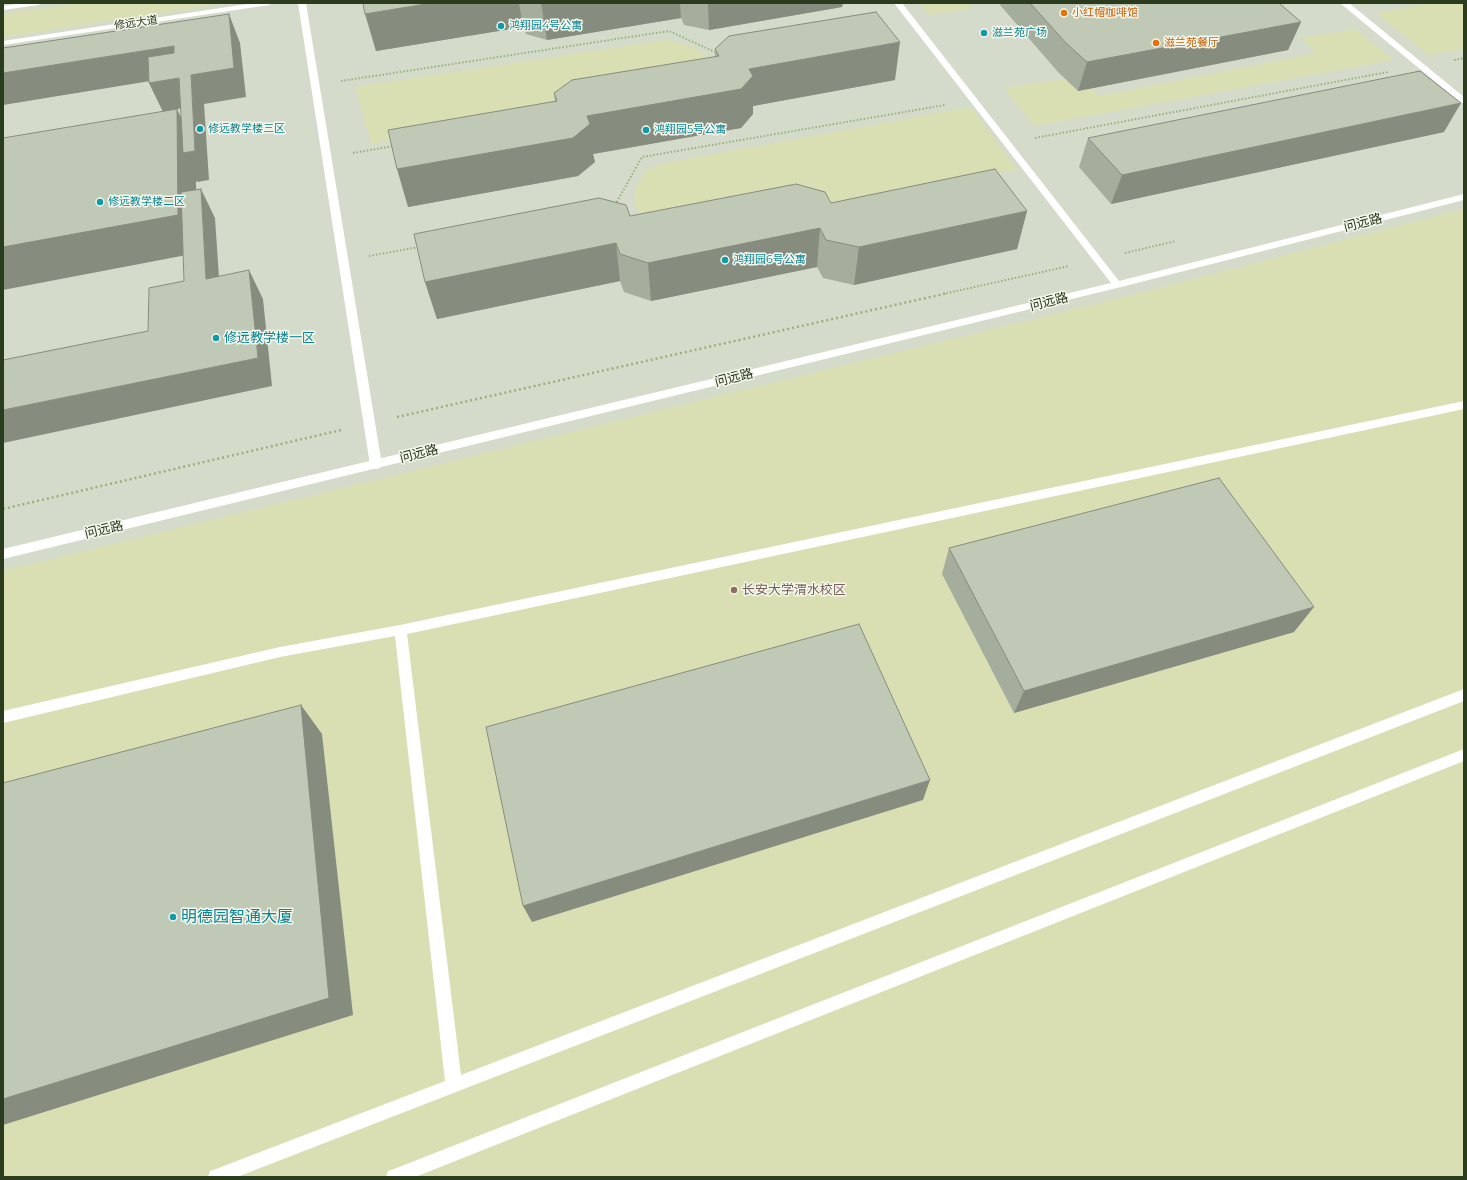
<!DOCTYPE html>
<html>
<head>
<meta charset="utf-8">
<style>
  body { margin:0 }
  #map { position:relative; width:1467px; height:1180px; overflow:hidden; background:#e5ebdd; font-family:Montserrat,sans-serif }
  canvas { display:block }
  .frame { position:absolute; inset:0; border:4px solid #2b3b1d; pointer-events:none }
</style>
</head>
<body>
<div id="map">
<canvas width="1467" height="1180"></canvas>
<div class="frame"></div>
</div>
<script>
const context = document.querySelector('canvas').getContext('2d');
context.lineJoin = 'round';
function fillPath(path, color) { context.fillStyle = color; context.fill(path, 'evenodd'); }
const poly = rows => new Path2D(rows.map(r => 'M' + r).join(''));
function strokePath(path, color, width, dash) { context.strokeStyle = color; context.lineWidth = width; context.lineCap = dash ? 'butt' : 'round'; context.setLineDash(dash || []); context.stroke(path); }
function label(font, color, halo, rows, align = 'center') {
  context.font = font + ' Montserrat,"Noto Sans SC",sans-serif'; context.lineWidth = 3; context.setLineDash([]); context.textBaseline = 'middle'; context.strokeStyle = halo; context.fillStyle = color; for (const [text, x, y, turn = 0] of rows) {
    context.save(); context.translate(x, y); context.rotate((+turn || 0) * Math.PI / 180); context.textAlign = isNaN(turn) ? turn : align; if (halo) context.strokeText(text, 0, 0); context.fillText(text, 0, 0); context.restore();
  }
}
fillPath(poly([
  [3,3,1464,3,1464,1177,3,1177]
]), '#d5dbcb');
fillPath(poly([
  [79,3,228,3,3,37,3,14],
  [920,3,969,3,973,8,929,15],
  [1430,3,1464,3,1464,49,1429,55,1376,13],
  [1356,29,1393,60,1034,126,1004,88,1079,76,1099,96,1317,53,1301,38],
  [666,40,693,46,713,61,633,98,371,144,355,87],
  [971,107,1017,170,685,229,661,226,640,214,634,203,636,186,645,171,665,163],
  [1464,209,1464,1177,3,1177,3,571,1128,296]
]), '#dadfb3');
strokePath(poly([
  [1454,60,1464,58],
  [341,81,669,31,717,53],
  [1035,138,1388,72],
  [353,153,394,146],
  [615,205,642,157,945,105],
  [1125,253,1176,241],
  [369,256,419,247],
  [943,294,1069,266]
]), '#95b27a', 2, [1.5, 2]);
strokePath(poly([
  [397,417,948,293],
  [3,509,341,430]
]), '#95b27a', 2.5, [2, 3]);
fillPath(poly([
  [1464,749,1464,761,415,1177,386,1177,388,1171,394,1169,1464,749]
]), '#fff');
fillPath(poly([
  [22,3,42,3,38,5,3,10,3,6,22,3],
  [254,3,273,3,269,5,3,45,3,41,254,3],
  [298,3,306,3,382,465,380,468,376,469,372,468,370,465,298,3]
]), '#fff');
fillPath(poly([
  [894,3,902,3,1119,281,1464,194,1464,200,1117,288,3,559,3,549,1111,283,894,3],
  [1340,3,1349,3,1464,97,1464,103,1461,103,1340,3],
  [1464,401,1464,409,407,634,461,1075,1464,689,1464,701,237,1177,208,1177,210,1171,216,1169,445,1081,395,636,280,657,3,723,3,711,280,647,400,625,1464,401]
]), '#fff');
fillPath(poly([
  [363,3,843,3,842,7,709,30,684,25,681,18,547,40,526,34,523,27,376,51],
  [1001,3,1279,3,1301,22,1288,50,1078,91,1058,72,1000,5],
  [715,49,895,80,753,106,753,114,741,128,593,154,595,162,578,176,408,207,555,102,554,93,715,57],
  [1444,132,1111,204,1079,167,1088,138],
  [831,203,1027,211,1017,249,854,285,823,278,817,267,651,301,624,292,620,281,437,319,425,282,630,216],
  [949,548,1294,632,1014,713,942,574]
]), '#a5ad9c');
fillPath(poly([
  [432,3,519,3,523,27,376,51,365,14],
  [541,3,680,3,681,18,547,40],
  [708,3,843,3,842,7,709,30],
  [229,14,240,43,246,97,204,104,209,180,197,182,196,180,197,253,3,290,3,247,163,112,149,83,179,78,193,107,177,109,195,147,191,75],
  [1301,22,1288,50,1078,91,1087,62],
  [900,42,895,80,753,106,753,114,741,128,593,154,595,162,578,176,408,207,397,169,587,116,749,69],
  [174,46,187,75,3,105,3,73],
  [1461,103,1444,132,1111,204,1122,175],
  [201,189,215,218,221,307,206,279],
  [1027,211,1017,249,854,285,859,247],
  [820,228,817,267,651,301,648,263],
  [616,243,620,281,437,319,425,282],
  [249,270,263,299,272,386,3,443,3,410,258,358],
  [1314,607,1294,632,1014,713,1024,691],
  [301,705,322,734,353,1015,3,1125,3,1099],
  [930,780,923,800,532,922,523,906]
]), '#868d7f');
const building = poly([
  [363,3,432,3,365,14,363,3],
  [1030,3,1279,3,1301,22,1087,62,1066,43,1030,3],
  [876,12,900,42,749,69,753,76,741,89,587,116,590,124,573,138,397,169,388,130,557,101,554,93,572,80,719,56,715,49,729,36,876,12],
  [229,14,234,68,191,75,195,151,183,153,179,78,149,83,148,57,174,53,174,46,3,73,3,48,229,14],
  [1420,71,1461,103,1122,175,1088,138,1420,71],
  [177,109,178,215,3,247,3,138,177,109],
  [995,169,1027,211,859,247,826,240,820,228,648,263,620,254,616,243,425,282,414,234,599,198,626,205,630,216,796,184,825,192,831,203,995,169],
  [201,189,206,279,249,270,258,358,3,410,3,360,148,331,149,288,184,281,181,192,201,189],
  [1219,478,1314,607,1024,691,949,548,1219,478],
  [859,624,930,780,523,906,486,727,859,624],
  [301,705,329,998,3,1099,3,783,301,705]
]);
fillPath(building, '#c0c9b5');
strokePath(building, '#868d7f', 1);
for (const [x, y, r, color] of [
  [1064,13,4,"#e8710a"],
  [501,26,4,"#0f9aa8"],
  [984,33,4,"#0f9aa8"],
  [1156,43,4,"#e8710a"],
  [200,129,4,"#0f9aa8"],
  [646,130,4,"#0f9aa8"],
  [100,202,4,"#0f9aa8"],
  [725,260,4,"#0f9aa8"],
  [216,338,4,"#0f9aa8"],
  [734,590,4,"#8d6e63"],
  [173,917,4,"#0f9aa8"]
]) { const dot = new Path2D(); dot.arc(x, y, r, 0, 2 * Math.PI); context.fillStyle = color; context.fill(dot); strokePath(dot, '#f4f7ed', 1.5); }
label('11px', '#c56008', '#f4f7ed', [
  ["小红帽咖啡馆",1072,13],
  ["滋兰苑餐厅",1164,43]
], 'left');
label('11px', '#2b3b1d', '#f4f7ed', [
  ["修远大道",136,23,-8]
]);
label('11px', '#0d838f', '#f4f7ed', [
  ["鸿翔园4号公寓",509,26],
  ["滋兰苑广场",992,33],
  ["修远教学楼三区",208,129],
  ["鸿翔园5号公寓",654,130],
  ["修远教学楼二区",108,202],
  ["鸿翔园6号公寓",733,260]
], 'left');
label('13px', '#2b3b1d', '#f4f7ed', [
  ["问远路",1363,223,-14],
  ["问远路",1049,302,-14],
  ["问远路",734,378,-14],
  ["问远路",419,454,-14],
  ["问远路",104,530,-13]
]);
label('13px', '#0d838f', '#f4f7ed', [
  ["修远教学楼一区",224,338]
], 'left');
label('13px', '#785e54', '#f4f7ed', [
  ["长安大学渭水校区",742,590]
], 'left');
label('16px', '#0d838f', '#f4f7ed', [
  ["明德园智通大厦",181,917]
], 'left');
</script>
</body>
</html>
